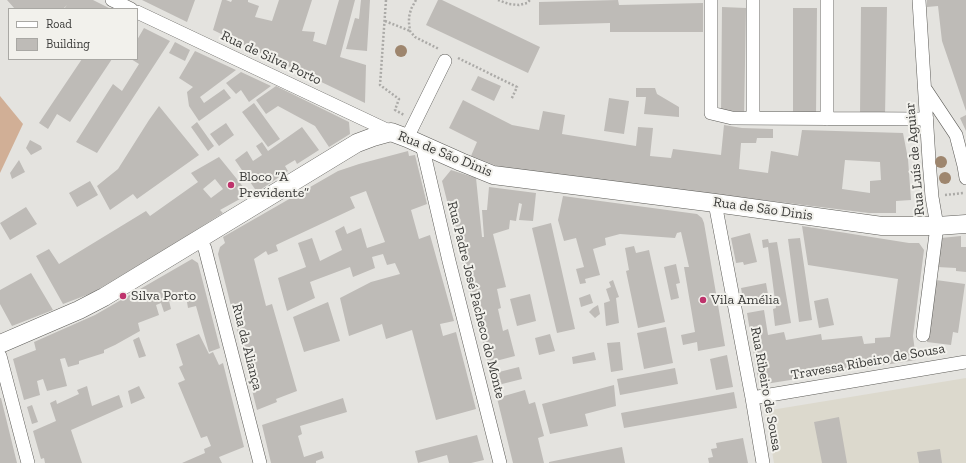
<!DOCTYPE html>
<html>
<head>
<meta charset="utf-8">
<style>
  body { margin:0 }
  #map { position:relative; width:966px; height:463px; overflow:hidden; background:#e4e3df; font-family:"Zilla Slab",serif }
  canvas { display:block }
  .legend { position:absolute; left:8px; top:8px; width:130px; height:52px; box-sizing:border-box; background:#f2f1ec; border:1px solid #a9a8a4; margin:0; padding:5px 7px; list-style:none; font-size:12px; color:#3b3b39 }
  .legend li { display:flex; align-items:center; gap:8px; height:20px }
  .legend b { width:20px; border:1px solid #a9a8a4 }
</style>
</head>
<body>
<div id="map">
<canvas width="966" height="463"></canvas>
<ul class="legend">
<li><b style="height:5px;background:#fff"></b>Road</li>
<li><b style="height:11px;background:#bebbb7"></b>Building</li>
</ul>
</div>
<script>
const context = document.querySelector('canvas').getContext('2d');
context.lineJoin = 'round';
function fillPath(path, color) { context.fillStyle = color; context.fill(path, 'evenodd'); }
const poly = rows => new Path2D(rows.map(r => 'M' + r).join(''));
function strokePath(path, color, width, dash) { context.strokeStyle = color; context.lineWidth = width; context.lineCap = dash ? 'butt' : 'round'; context.setLineDash(dash || []); context.stroke(path); }
function label(font, color, halo, rows, align = 'center') {
  context.font = font + ' "Zilla Slab",serif'; context.lineWidth = 4; context.setLineDash([]); context.textBaseline = 'middle'; context.strokeStyle = halo; context.fillStyle = color; for (const [text, x, y, turn = 0] of rows) {
    context.save(); context.translate(x, y); context.rotate((+turn || 0) * Math.PI / 180); context.textAlign = isNaN(turn) ? turn : align; if (halo) context.strokeText(text, 0, 0); context.fillText(text, 0, 0); context.restore();
  }
}
fillPath(poly([
  [966,378,966,463,774,463,765,411]
]), '#dcd9cd');
fillPath(poly([
  [0,96,23,124,0,173]
]), '#d1af96');
fillPath(poly([
  [7,0,93,0,111,9,64,9,67,5,63,9,15,9],
  [142,0,195,0,187,22],
  [222,0,226,0,231,2,232,0,248,0,248,2,259,6,255,17,272,21,279,0,312,0,302,31,315,32,313,41,326,45,339,0,355,0,340,57,366,65,365,103,213,30],
  [361,0,370,0,367,51,346,49,355,18,359,19],
  [438,0,442,0,540,47,528,73,426,25],
  [618,0,619,5,703,3,703,32,610,32,610,23,539,25,539,2],
  [927,0,966,0,966,111,942,41,938,6,927,7],
  [722,7,746,8,744,117,721,116],
  [861,7,887,7,885,116,860,116],
  [793,8,817,8,816,117,793,117],
  [144,28,170,41,97,153,76,142,113,84,122,91,139,64,131,59,137,59,137,40],
  [175,42,190,50,185,61,169,53],
  [195,51,236,70,200,97,204,103,224,89,231,98,199,121,189,106,187,92,193,87,179,78],
  [82,59,112,59,70,122,57,114,48,129,39,123],
  [241,72,271,86,249,102,241,90,236,94,226,83],
  [478,76,501,86,494,101,471,90],
  [276,86,349,122,350,134,329,147,315,126,278,106,266,114,256,100],
  [636,88,655,88,657,94,679,107,679,117,644,114,646,97,636,97],
  [609,98,629,101,624,134,604,131],
  [463,100,512,125,539,130,543,111,565,115,562,134,636,146,638,127,653,128,650,156,671,158,673,149,721,155,724,125,742,128,773,129,773,138,757,138,756,143,741,143,739,169,768,173,771,151,798,156,802,130,903,133,908,159,911,200,896,201,896,213,869,213,502,168,471,156,477,142,449,128],
  [845,160,880,162,881,180,870,181,870,193,842,189],
  [254,103,280,139,268,147,242,112],
  [159,106,199,155,137,199,133,194,110,210,97,186,118,169,149,120],
  [966,115,966,131,960,118],
  [197,122,214,146,208,151,191,127],
  [226,123,234,135,219,146,210,134],
  [302,127,319,150,297,164,295,160,285,166,288,171,257,192,235,160,247,151,253,161,262,155,256,146,262,142,268,151],
  [30,140,41,146,42,149,31,155,26,148],
  [408,151,409,156,415,155,427,204,411,210,419,239,430,235,454,321,440,324,443,336,456,332,476,409,436,420,412,330,386,339,382,324,349,336,340,298,371,282,400,274,395,263,387,265,383,254,372,257,375,268,353,277,350,267,310,282,315,298,287,311,278,278,306,267,298,243,312,238,320,261,342,250,335,231,344,226,347,234,361,228,367,248,385,242,366,191,350,197,355,208,276,245,278,251,268,255,266,251,254,259,266,306,272,304,297,391,276,399,277,402,257,410,218,254,220,247,225,243,223,237,338,171,359,164],
  [219,157,249,194,220,210,223,213,169,247,92,293,63,304,36,256,49,249,59,264,146,211,150,216,198,182,191,173],
  [215,179,223,189,211,198,203,189],
  [19,160,25,172,12,179,10,173],
  [451,170,476,178,482,237,484,237,482,210,487,210,489,187,536,193,533,221,519,220,522,204,519,203,516,221,510,220,509,229,493,234,506,287,497,289,501,308,498,309,503,331,508,329,515,356,488,363,442,181],
  [90,181,98,195,77,207,69,193],
  [563,196,697,214,702,218,704,223,725,346,698,351,697,342,683,345,681,335,695,332,684,267,689,267,681,232,677,233,675,238,620,234,605,238,606,245,593,249,600,275,585,279,586,283,580,284,576,269,584,267,576,238,564,241,558,220],
  [26,207,37,224,10,240,0,223],
  [551,223,575,329,557,333,532,228],
  [802,226,909,243,919,243,924,250,913,336,916,360,759,385,747,313,764,310,768,335,784,332,786,340,821,334,822,340,862,336,864,344,875,343,875,338,890,337,898,279,808,265],
  [750,233,757,262,744,265,743,262,736,263,731,238],
  [961,236,961,247,966,247,966,272,956,271,956,268,937,267,941,238],
  [800,238,812,320,799,322,788,239],
  [768,239,769,243,777,242,791,323,775,326,773,309,776,308,768,247,763,248,762,240],
  [634,246,636,253,649,250,665,322,638,328,626,271,629,270,625,248],
  [192,259,198,263,220,348,209,352,196,306,188,308,186,296,169,301,171,309,164,312,161,303,156,305,159,315,138,323,140,331,115,345,104,350,104,353,79,361,79,364,68,367,65,358,60,359,67,386,47,391,43,379,37,381,40,395,24,400,13,359,36,350,34,342,95,315],
  [676,264,680,283,676,284,679,298,671,300,664,267],
  [31,273,53,310,12,326,0,304,0,290],
  [613,280,619,297,616,298,619,323,606,326,604,303,610,301,606,289,611,287,609,282],
  [936,280,965,284,958,333,953,332,951,345,927,342],
  [766,283,769,300,744,305,741,288],
  [530,294,536,321,517,326,510,299],
  [590,294,593,303,581,307,579,298],
  [828,298,834,325,819,328,814,301],
  [328,302,340,341,304,352,293,317],
  [598,305,600,314,595,318,589,312,593,308],
  [666,327,673,363,644,369,637,333],
  [199,334,209,354,213,352,219,365,223,363,244,447,219,457,222,463,182,463,205,453,204,449,211,446,207,436,201,438,178,383,185,380,179,367,183,365,176,344],
  [550,334,555,351,539,355,535,338],
  [139,337,146,356,139,358,133,340],
  [620,342,623,370,611,372,607,343],
  [594,352,596,360,573,364,572,357],
  [727,355,733,387,716,390,710,359],
  [519,367,522,379,494,386,491,374],
  [675,368,678,384,620,395,617,379],
  [614,385,616,406,585,414,588,426,550,434,542,404],
  [87,386,92,406,119,395,123,407,71,430,82,463,45,463,44,458,41,459,33,431,56,421,50,403,56,400,57,404,79,394,77,390],
  [139,386,145,398,131,404,128,391],
  [525,390,529,404,535,402,544,436,538,438,544,463,513,463,497,398],
  [734,392,737,408,624,428,621,413],
  [0,398,1,398,17,463,0,463],
  [343,398,347,412,300,426,302,434,298,436,304,457,322,451,324,458,316,461,316,463,271,463,262,425],
  [32,405,38,422,32,424,27,407],
  [839,417,847,463,822,463,814,422],
  [477,435,484,460,471,463,449,463,447,455,418,463,415,451],
  [743,438,748,463,709,463,708,458,713,457,711,449,717,448,716,443],
  [622,447,625,463,549,463,549,462],
  [940,449,942,463,919,463,917,452]
]), '#bebbb7');
const street = poly([
  [112,0,131,9],
  [711,0,711,113,732,118,927,119],
  [827,0,827,119],
  [919,0,929,160,932,197,937,226,923,335],
  [137,12,391,132],
  [926,90,956,135,964,166,966,178],
  [753,118,753,0],
  [407,138,445,61],
  [422,145,449,261,500,463],
  [715,203,752,398,763,463],
  [200,239,205,249,260,463],
  [0,356,28,463],
  [752,398,966,362]
]);
const secondary = poly([
  [0,344,79,310,104,297,357,143,373,137,391,132,407,138,461,162,493,175,715,203,882,226,937,226,966,224]
]);
strokePath(street, '#5c5b57', 14);
strokePath(secondary, '#5c5b57', 19);
strokePath(poly([
  [386,0,380,85,399,99,395,110,404,115],
  [416,0,411,9,409,17,409,23,410,31,415,37,439,49],
  [498,0,509,4,519,5,527,3,530,0],
  [385,21,410,31],
  [458,58,517,87,511,100],
  [945,195,964,193]
]), '#abaaa7', 2.5, [2, 2]);
strokePath(street, '#fff', 13);
strokePath(secondary, '#fff', 18);
context.fillStyle = '#9e866e';
for (const [x, y] of [
  [401,51],
  [941,162],
  [945,178]
]) { context.beginPath(); context.arc(x, y, 6, 0, 2 * Math.PI); context.fill(); }
for (const [x, y, r, color] of [
  [231,185,4,"#be336c"],
  [123,296,4,"#be336c"],
  [703,300,4,"#be336c"]
]) { const dot = new Path2D(); dot.arc(x, y, r, 0, 2 * Math.PI); context.fillStyle = color; context.fill(dot); strokePath(dot, '#f2f1ec', 1.5); }
label('14px', '#3b3b39', '#f2f1ec', [
  ["Rua de Silva Porto",271,58,25],
  ["Rua de São Dinis",445,154,22],
  ["Rua Luís de Aguiar",915,159,-95],
  ["Rua de São Dinis",763,209,8],
  ["Rua Padre José Pacheco do Monte",476,300,76],
  ["Rua da Aliança",247,347,76],
  ["Travessa Ribeiro de Sousa",868,362,-10],
  ["Rua Ribeiro de Sousa",766,389,80]
]);
label('14px', '#3b3b39', '#f2f1ec', [
  ["Bloco “A",239,177],
  ["Previdente”",239,193],
  ["Silva Porto",131,296],
  ["Vila Amélia",711,300]
], 'left');
</script>
</body>
</html>
